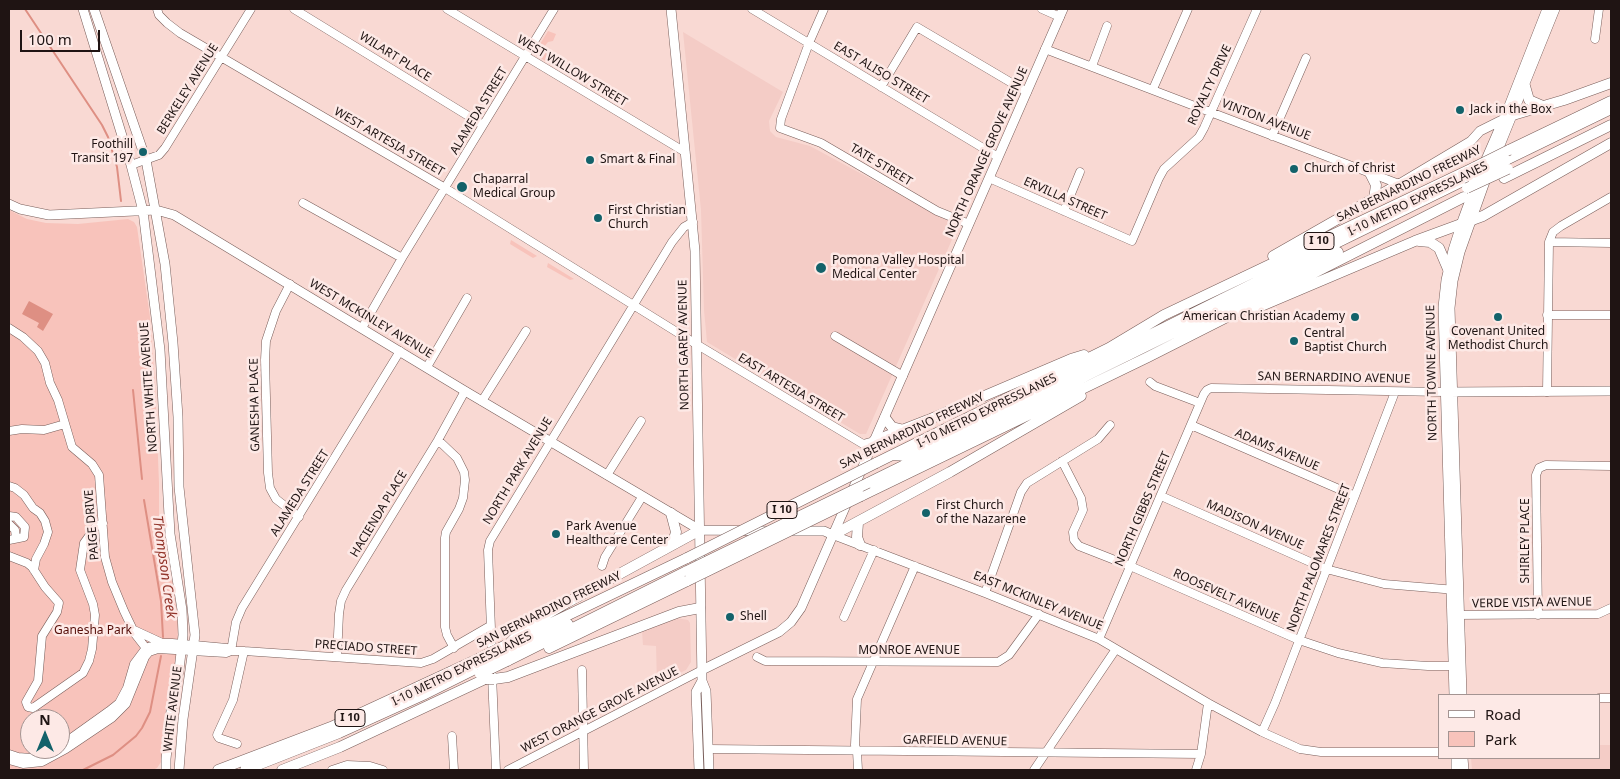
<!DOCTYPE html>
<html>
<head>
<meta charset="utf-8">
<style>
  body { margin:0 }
  #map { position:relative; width:1620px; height:779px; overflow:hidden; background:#f9d9d3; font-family:"Noto Sans",sans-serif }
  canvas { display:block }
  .frame { position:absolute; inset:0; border:10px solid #1f1413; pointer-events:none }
  .legend { position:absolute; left:1438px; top:694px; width:162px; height:65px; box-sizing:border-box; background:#fde9e6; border:1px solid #a49492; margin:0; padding:6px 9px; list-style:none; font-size:15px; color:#1f1413 }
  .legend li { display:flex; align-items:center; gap:10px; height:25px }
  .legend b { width:25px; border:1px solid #a49492 }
  .north { position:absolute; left:20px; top:709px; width:50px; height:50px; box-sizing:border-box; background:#fde9e6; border:1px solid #a49492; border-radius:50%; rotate:0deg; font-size:14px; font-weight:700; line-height:20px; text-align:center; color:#1f1413 }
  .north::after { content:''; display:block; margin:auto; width:18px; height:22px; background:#13626a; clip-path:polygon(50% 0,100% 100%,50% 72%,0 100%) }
  .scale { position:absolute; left:20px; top:30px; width:80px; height:22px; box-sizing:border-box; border:2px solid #1f1413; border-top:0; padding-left:6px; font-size:15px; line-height:18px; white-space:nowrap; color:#1f1413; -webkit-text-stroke:4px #fde9e6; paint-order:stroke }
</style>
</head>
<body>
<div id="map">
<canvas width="1620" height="779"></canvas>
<div class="frame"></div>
<ul class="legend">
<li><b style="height:6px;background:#fff"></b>Road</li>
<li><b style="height:14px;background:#f8c3bb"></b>Park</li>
</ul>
<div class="north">N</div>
<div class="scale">100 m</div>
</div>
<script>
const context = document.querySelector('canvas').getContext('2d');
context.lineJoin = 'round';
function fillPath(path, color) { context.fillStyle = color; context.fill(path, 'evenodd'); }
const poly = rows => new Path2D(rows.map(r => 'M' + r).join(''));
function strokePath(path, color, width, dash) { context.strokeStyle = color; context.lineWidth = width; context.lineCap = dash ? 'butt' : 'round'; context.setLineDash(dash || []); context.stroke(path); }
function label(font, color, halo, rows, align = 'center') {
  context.font = font + ' "Noto Sans",sans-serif'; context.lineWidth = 5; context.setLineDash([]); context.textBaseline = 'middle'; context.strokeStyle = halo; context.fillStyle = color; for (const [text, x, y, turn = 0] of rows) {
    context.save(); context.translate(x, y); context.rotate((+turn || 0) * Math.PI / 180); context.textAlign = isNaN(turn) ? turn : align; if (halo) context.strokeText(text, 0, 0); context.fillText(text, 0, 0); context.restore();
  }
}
fillPath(poly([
  [683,32,783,92,769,121,770,131,776,137,810,146,958,226,866,434,860,434,707,342,704,310,701,210],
  [675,618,688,620,690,623,691,662,686,670,657,684,656,646,643,645,642,631],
  [1599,745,1611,745,1611,770,1472,770,1471,758,1599,758]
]), '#f4ccc6');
fillPath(poly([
  [548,31,556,34,553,41,548,42,544,47,547,53,561,61,563,66,569,70,567,74,534,54],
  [9,210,27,219,46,223,78,224,128,219,134,222,137,227,150,317,155,384,159,483,159,530,163,559,173,584,175,597,178,626,177,658,165,721,161,762,157,768,153,770,9,770],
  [30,719,60,719,60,749,30,749],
  [511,240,537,256,533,258,510,244],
  [548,263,574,279,570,280,547,267]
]), '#f8c3bb');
fillPath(poly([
  [29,301,53,314,43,331,37,327,39,323,22,314]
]), '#de8f83');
strokePath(poly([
  [25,9,102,125,108,137,117,167,121,201],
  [133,390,142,479],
  [144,500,161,601,163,637],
  [83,770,113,755,136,736,142,728,150,712,161,656]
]), '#de8f83', 2);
const minor = poly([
  [157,9,159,15,167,23,180,33,445,188,696,344,863,444,874,441],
  [294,9,483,125],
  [447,9,685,152],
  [752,9,998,157],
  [824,9,809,43,781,119,780,128,821,143,937,211,969,224],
  [1042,9,1060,17],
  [1595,39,1599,9],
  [1045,49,1399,184],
  [1092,66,1107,26],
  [881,87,917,27,1027,92],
  [1153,89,1188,9],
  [1272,136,1306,58],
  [131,165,159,155,165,148,251,9],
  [989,178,1132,241,1159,178,1164,169,1199,137,1204,128,1257,9],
  [303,203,402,258],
  [1064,211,1080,172],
  [1549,242,1611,243],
  [290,284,276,311,266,341,265,360,268,473,270,488,276,499,299,517],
  [1547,315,1611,315],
  [9,328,23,337,38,351,45,363,50,383,58,400,72,447,92,464,99,475,105,557,112,582,124,611,135,634,149,652],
  [362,328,402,258,554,9],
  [835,336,903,376],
  [427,367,467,298],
  [1150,382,1155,386,1200,403],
  [1547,392,1549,242,1553,232,1561,226,1611,197],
  [482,401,526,331],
  [1191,425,1355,496],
  [9,431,22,429,44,430,65,424],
  [438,440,457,458,464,472,465,480,463,498,459,509,446,532,445,538,445,627,447,635,454,648],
  [1062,461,1081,498,1083,510,1073,532,1074,540,1079,546,1130,566,1299,640,1338,653,1382,663,1428,666,1457,666],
  [607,475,641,421],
  [9,486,15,488,24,495,33,508,40,513,45,521,48,532,44,544,36,559,34,570],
  [1161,496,1326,569,1384,584,1456,590],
  [9,516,16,517,25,527,24,537,9,540],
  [9,524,15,530,16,538],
  [833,535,985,593,1099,639,1208,703,1262,732,1300,749,1321,752,1439,752],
  [9,556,27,563,32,567,45,587,59,603,57,612,42,636,38,681,26,702,28,707,33,708,83,673,89,661,92,649,95,615,93,604,80,570,84,543,97,525,103,523],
  [602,566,605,557,642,497],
  [985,593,1021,492,1027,483,1098,439,1110,425],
  [1454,615,1598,614,1611,608],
  [1538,615,1536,475,1539,468,1546,465,1611,466],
  [844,617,874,550],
  [134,630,160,642],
  [1099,639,1204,394,1207,390,1211,388,1444,392],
  [231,651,236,622,242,608,400,351],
  [492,656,488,550,490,541,672,242,684,227,693,222],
  [337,657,339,614,341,601,346,590,438,440,465,391],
  [757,657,765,661,998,662,1009,655,1039,614],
  [582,670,584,770],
  [492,675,496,770],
  [1599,698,1611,698],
  [1262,732,1275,703,1395,392],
  [452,736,454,770],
  [237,744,219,738,217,735,233,700,244,651],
  [60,746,109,711,119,703,127,688,134,664,146,648,159,643,172,643,227,648],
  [708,749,1201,754],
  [9,754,18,757,31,758,44,755,55,749],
  [9,760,23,764,42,762,66,749,112,718,126,704,145,657,149,652,158,649,226,653,231,651,244,651,421,663,433,659,490,626],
  [332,770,347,765,370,766,383,770],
  [508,770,702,670],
  [858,770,857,751,855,745,857,699,915,566],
  [1034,770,1116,649],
  [1196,770,1201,754,1208,703]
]);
const major = poly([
  [83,9,131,165,143,211,160,350,170,534,182,610,183,635,179,670,171,711,166,759,166,770],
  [94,9,146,160,165,264,173,343,178,417,179,487,195,635,183,719,179,770],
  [671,9,695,251,702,681,706,691,709,770],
  [1494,160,1555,9],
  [1484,164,1507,111,1547,9],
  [1399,184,1471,141,1480,131,1504,119],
  [9,204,20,209,49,215,156,210,174,215,465,391,700,530],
  [1447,392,1611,391],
  [700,530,769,531],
  [789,531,824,531,833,535],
  [702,670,779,632,791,622,801,608,1063,9],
  [1454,695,1443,307,1446,280,1453,250,1463,219,1477,181],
  [1462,695,1450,308,1453,281,1460,252,1487,176],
  [1456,758,1456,770],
  [1463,758,1464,770],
  [699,770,696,692,702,681]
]);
const highway = poly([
  [1525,86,1529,100,1543,106],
  [1513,115,1564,100,1611,83],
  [1509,150,1611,101],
  [1506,160,1611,109],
  [1370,173,1376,185,1374,199],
  [1504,178,1611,125],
  [1419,241,1430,242,1439,248,1448,269],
  [1273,256,1399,184],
  [1252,310,1415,241,1483,216,1611,143],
  [885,418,892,427,904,430],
  [874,441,928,420,1071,359,1084,355],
  [893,455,907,456,1222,299,1471,177],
  [876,463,1109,348,1164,315,1475,167],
  [868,483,1338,252],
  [861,496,1148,357,1464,197],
  [858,523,857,537,860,545],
  [833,535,950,472,1081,396],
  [669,545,674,539,676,532,671,513],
  [516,640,687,558],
  [510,643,525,627,568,602,700,530],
  [549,648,687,581],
  [506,653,568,624],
  [507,661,687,571],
  [494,679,508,677,679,612,700,608],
  [218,770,331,727,480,658],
  [245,770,339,733,423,695,481,666],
  [282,770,340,747,485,679]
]);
strokePath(minor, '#795e5a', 9);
strokePath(major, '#795e5a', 10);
strokePath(highway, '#795e5a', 11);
strokePath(minor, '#fff', 8);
strokePath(major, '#fff', 9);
strokePath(highway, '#fff', 10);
const highwayBridge = poly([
  [1475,167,1509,150],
  [1471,177,1506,160],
  [1467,188,1508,169],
  [687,558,876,463],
  [687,571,868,483],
  [687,581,861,496],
  [480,658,506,645],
  [481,666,506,653],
  [480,674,507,661],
  [485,679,494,679]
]);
strokePath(highwayBridge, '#795e5a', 11, []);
strokePath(highwayBridge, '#fff', 10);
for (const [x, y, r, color] of [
  [1460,110,5,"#13626a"],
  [143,152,5,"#13626a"],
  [590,160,5,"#13626a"],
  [1294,169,5,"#13626a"],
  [462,187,6,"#13626a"],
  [598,218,5,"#13626a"],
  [821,268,6,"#13626a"],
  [1355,317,5,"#13626a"],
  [1498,317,5,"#13626a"],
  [1294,341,5,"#13626a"],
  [926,513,5,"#13626a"],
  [556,534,5,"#13626a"],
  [730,617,5,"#13626a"]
]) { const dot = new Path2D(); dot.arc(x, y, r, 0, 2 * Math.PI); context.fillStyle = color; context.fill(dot); strokePath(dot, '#fde9e6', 2); }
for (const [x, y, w] of [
  [1319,241,30],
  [782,510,30],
  [350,718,30]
]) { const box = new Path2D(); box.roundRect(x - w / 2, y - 8.5, w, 17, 4); context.fillStyle = '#fde9e6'; context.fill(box); strokePath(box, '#1f1413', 1); }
label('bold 11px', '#1f1413', null, [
  ["I 10",1319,241],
  ["I 10",782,510],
  ["I 10",350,718]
]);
label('12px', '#1f1413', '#fde9e6', [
  ["WILART PLACE",395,57,32],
  ["WEST WILLOW STREET",572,71,31],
  ["EAST ALISO STREET",881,73,31],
  ["ROYALTY DRIVE",1210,85,-65],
  ["BERKELEY AVENUE",188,89,-58],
  ["ALAMEDA STREET",479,111,-59],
  ["VINTON AVENUE",1266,120,21],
  ["WEST ARTESIA STREET",389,142,30],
  ["NORTH ORANGE GROVE AVENUE",987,152,-66],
  ["TATE STREET",881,165,31],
  ["SAN BERNARDINO FREEWAY",1409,184,-26],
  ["ERVILLA STREET",1065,199,24],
  ["I-10 METRO EXPRESSLANES",1418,199,-26],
  ["WEST MCKINLEY AVENUE",371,319,31],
  ["NORTH GAREY AVENUE",684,345,-91],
  ["NORTH TOWNE AVENUE",1432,373,-91],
  ["SAN BERNARDINO AVENUE",1334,378,1],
  ["NORTH WHITE AVENUE",149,387,-94],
  ["EAST ARTESIA STREET",791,388,31],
  ["GANESHA PLACE",255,405,-91],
  ["I-10 METRO EXPRESSLANES",987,411,-26],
  ["SAN BERNARDINO FREEWAY",912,431,-26],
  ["ADAMS AVENUE",1277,450,23],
  ["NORTH PARK AVENUE",518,471,-59],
  ["ALAMEDA STREET",300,493,-58],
  ["NORTH GIBBS STREET",1143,509,-67],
  ["HACIENDA PLACE",379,514,-59],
  ["PAIGE DRIVE",92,525,-95],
  ["MADISON AVENUE",1255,525,24],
  ["SHIRLEY PLACE",1526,541,-90],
  ["NORTH PALOMARES STREET",1319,558,-69],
  ["ROOSEVELT AVENUE",1226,596,24],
  ["EAST MCKINLEY AVENUE",1038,601,22],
  ["VERDE VISTA AVENUE",1532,603,-1],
  ["SAN BERNARDINO FREEWAY",549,610,-26],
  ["PRECIADO STREET",366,648,4],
  ["MONROE AVENUE",909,651],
  ["I-10 METRO EXPRESSLANES",462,669,-26],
  ["WHITE AVENUE",173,709,-83],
  ["WEST ORANGE GROVE AVENUE",600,710,-27],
  ["GARFIELD AVENUE",955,741,1]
]);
label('12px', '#1f1413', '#fde9e6', [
  ["Jack in the Box",1470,110],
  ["Foothill",133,145,"right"],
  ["Transit 197",133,159,"right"],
  ["Smart & Final",600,160],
  ["Church of Christ",1304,169],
  ["Chaparral",473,180],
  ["Medical Group",473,194],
  ["First Christian",608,211],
  ["Church",608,225],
  ["Pomona Valley Hospital",832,261],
  ["Medical Center",832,275],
  ["American Christian Academy",1345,317,"right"],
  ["Covenant United",1498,332,"center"],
  ["Methodist Church",1498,346,"center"],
  ["Central",1304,334],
  ["Baptist Church",1304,348],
  ["First Church",936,506],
  ["of the Nazarene",936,520],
  ["Park Avenue",566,527],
  ["Healthcare Center",566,541],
  ["Shell",740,617]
], 'left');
label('12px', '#550d08', '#fde9e6', [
  ["Ganesha Park",93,631]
]);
label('italic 14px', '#92342a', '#fde9e6', [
  ["Thompson Creek",164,567,82]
]);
</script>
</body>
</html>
